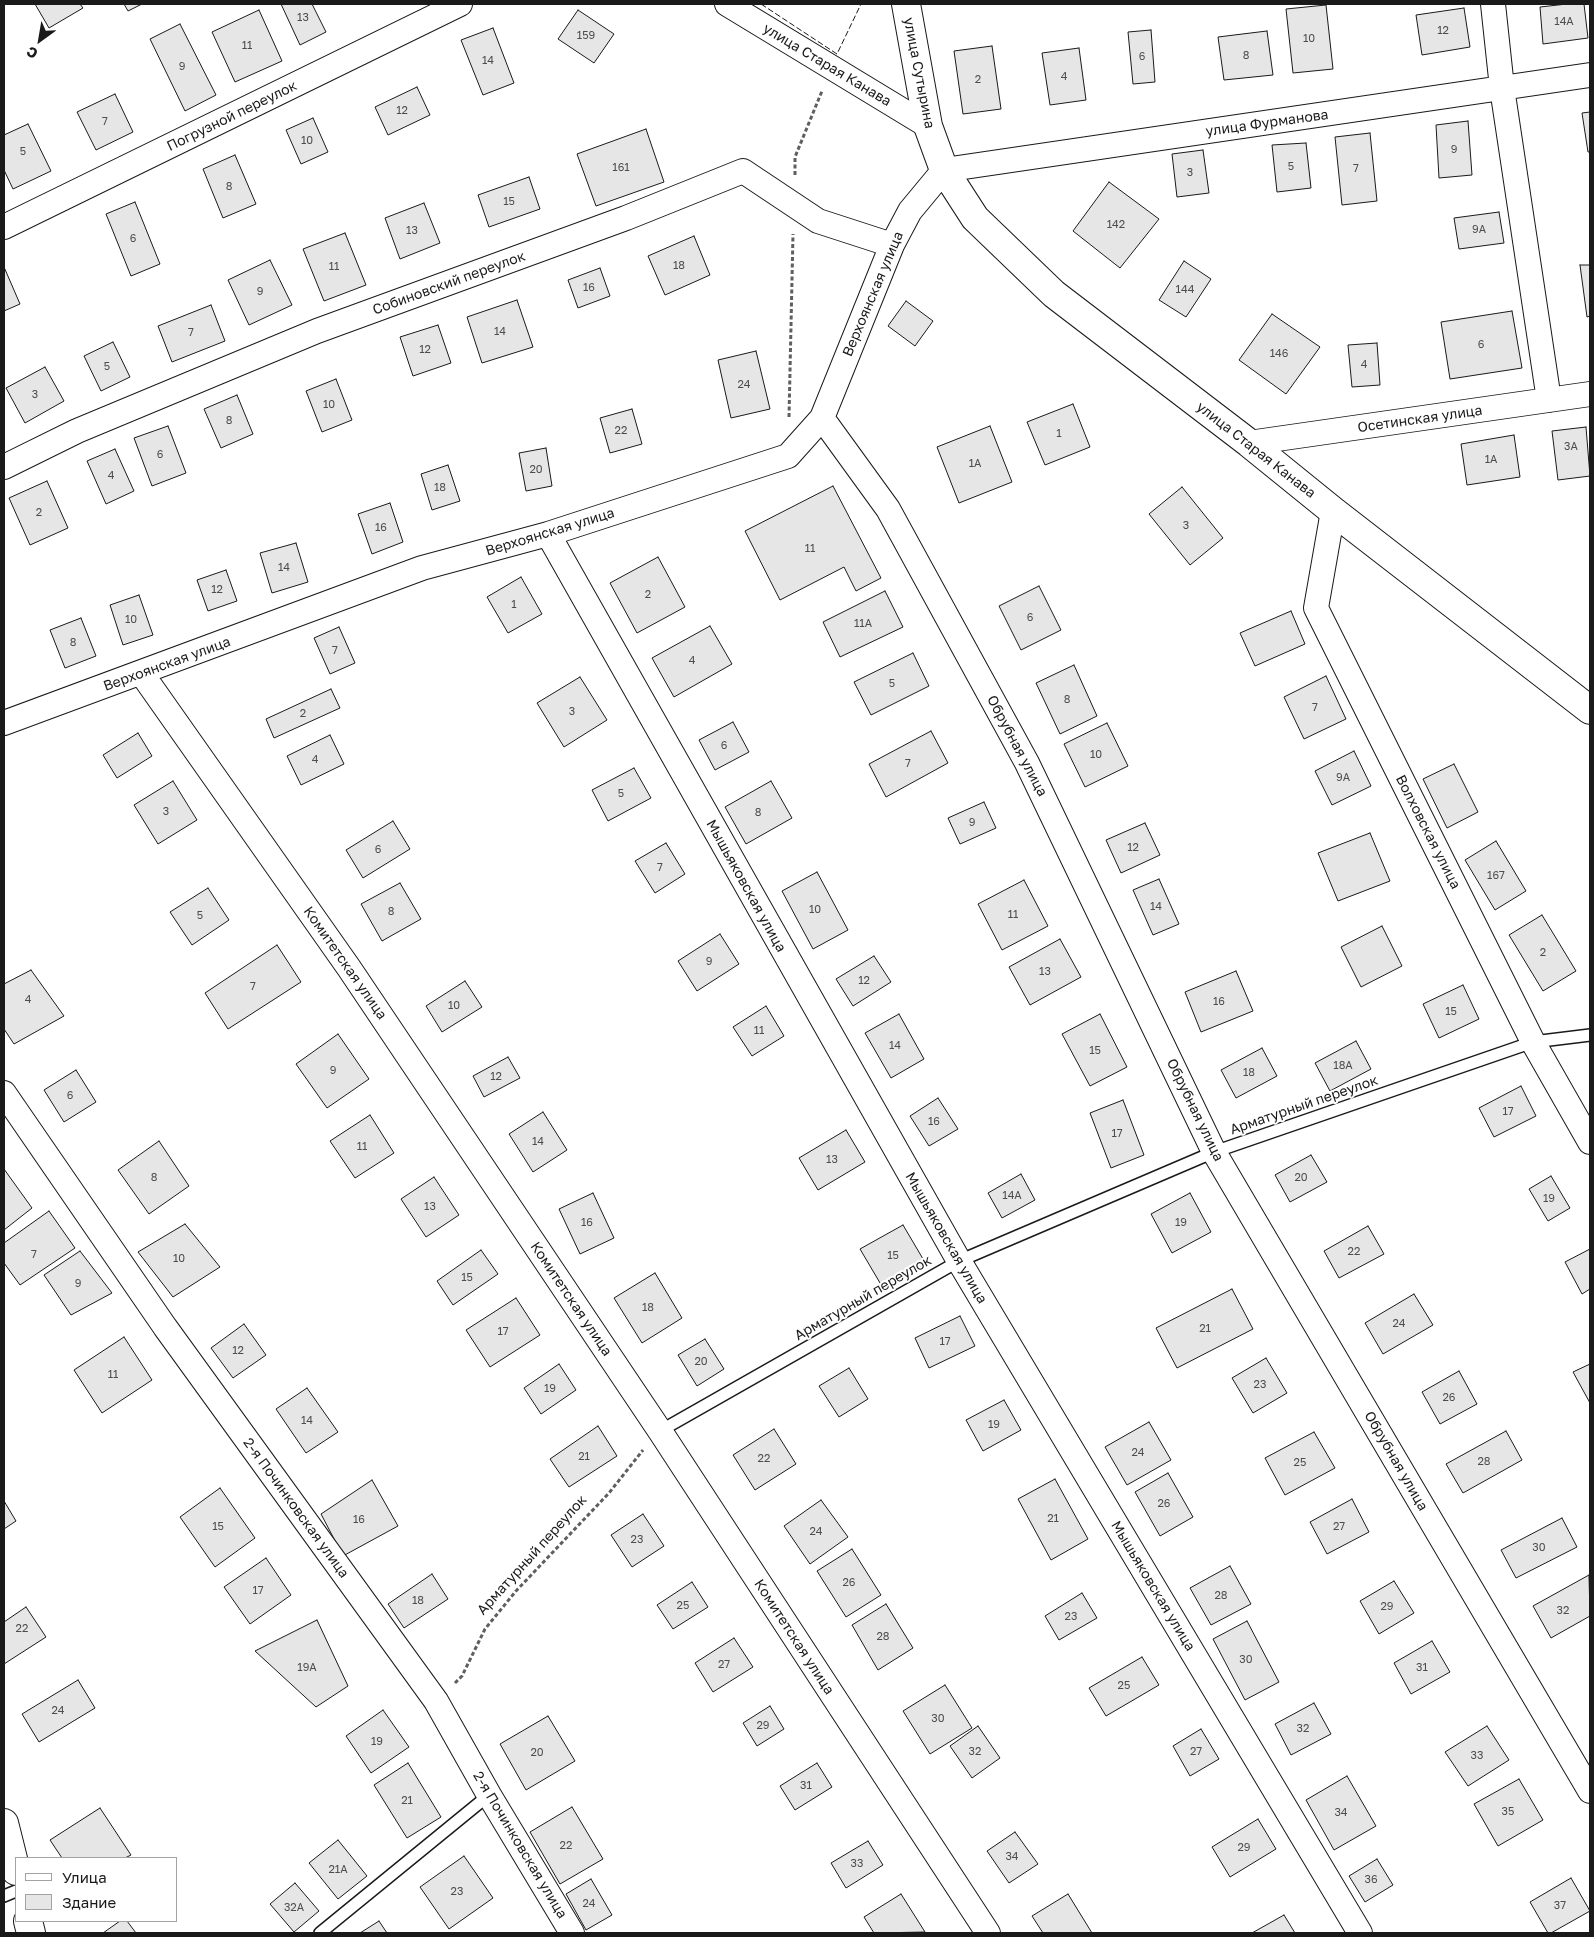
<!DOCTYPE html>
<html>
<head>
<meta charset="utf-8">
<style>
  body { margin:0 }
  #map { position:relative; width:1594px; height:1937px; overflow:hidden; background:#fff; font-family:"Golos Text",sans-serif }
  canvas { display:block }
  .frame { position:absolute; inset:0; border:5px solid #1a1a1a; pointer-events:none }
  .legend { position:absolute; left:15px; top:1857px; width:162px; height:65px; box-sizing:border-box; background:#fff; border:1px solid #a3a3a3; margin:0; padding:6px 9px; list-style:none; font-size:15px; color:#1a1a1a }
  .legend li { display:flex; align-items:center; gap:10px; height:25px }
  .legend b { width:25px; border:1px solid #a3a3a3 }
  .north { position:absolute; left:15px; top:15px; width:50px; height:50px; -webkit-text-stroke:4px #fff; paint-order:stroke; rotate:212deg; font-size:14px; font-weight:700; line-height:20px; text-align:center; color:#1a1a1a }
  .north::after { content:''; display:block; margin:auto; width:18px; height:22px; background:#1a1a1a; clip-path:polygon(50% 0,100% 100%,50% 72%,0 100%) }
</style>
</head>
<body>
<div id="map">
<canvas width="1594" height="1937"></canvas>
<div class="frame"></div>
<ul class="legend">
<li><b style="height:6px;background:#fff"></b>Улица</li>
<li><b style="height:14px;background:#e6e6e6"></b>Здание</li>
</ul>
<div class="north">С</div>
</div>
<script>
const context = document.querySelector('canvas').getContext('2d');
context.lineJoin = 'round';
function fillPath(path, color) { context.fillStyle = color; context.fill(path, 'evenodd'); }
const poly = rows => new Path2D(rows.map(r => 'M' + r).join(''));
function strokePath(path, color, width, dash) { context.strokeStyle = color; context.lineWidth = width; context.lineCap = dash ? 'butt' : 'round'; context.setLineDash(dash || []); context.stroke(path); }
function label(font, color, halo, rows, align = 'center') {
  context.font = font + ' "Golos Text",sans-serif'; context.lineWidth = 4; context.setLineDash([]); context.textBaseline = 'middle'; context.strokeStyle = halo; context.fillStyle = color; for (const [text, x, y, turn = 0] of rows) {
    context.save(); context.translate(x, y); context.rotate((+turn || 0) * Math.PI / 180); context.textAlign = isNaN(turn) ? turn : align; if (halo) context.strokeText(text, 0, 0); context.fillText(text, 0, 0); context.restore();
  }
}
const building = poly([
  [35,4,80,4,83,8,49,28,35,4],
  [124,4,142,4,128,11,124,4],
  [281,4,312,4,326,32,300,45,281,4],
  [1567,4,1584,4,1588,38,1543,44,1540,7,1567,4],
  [1326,5,1333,69,1293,73,1286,9,1326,5],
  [1464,8,1470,47,1422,55,1416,15,1464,8],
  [259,10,282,61,235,82,212,32,259,10],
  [578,10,614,34,594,63,558,39,578,10],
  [180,24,216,95,185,111,150,39,180,24],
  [493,28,514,83,483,95,461,40,493,28],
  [1151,30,1155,82,1133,84,1128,32,1151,30],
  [1267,31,1273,75,1224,80,1218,37,1267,31],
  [992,46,1001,109,963,114,954,51,992,46],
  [1079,48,1086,100,1050,105,1042,53,1079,48],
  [417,87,430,115,388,135,375,107,417,87],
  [115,94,133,132,96,150,77,112,115,94],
  [1590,112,1590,152,1588,152,1582,113,1590,112],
  [313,118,328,152,301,164,286,130,313,118],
  [1468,121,1472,175,1439,178,1436,125,1468,121],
  [28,124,51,171,13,189,4,170,4,135,28,124],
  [646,129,664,182,596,206,577,154,646,129],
  [1370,133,1377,201,1342,205,1335,137,1370,133],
  [1306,143,1311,188,1277,192,1272,145,1306,143],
  [1203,150,1209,193,1177,197,1172,154,1203,150],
  [235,155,256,204,223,218,203,169,235,155],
  [529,177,540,209,489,227,478,195,529,177],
  [1109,182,1159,219,1120,268,1073,231,1109,182],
  [135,202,160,264,131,276,106,214,135,202],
  [424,203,440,243,400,259,385,218,424,203],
  [1499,212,1504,243,1459,249,1454,218,1499,212],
  [345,233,366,285,324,301,303,249,345,233],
  [694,236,710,275,665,295,648,256,694,236],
  [270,260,292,305,249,325,228,280,270,260],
  [1184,261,1211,279,1186,317,1159,300,1184,261],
  [1580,265,1590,265,1590,316,1587,317,1580,265],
  [4,267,20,304,4,311,4,267],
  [600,268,610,296,578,308,568,280,600,268],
  [517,300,533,347,482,363,467,317,517,300],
  [906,301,933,321,915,346,888,326,906,301],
  [211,305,225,341,172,362,158,326,211,305],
  [1512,311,1522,368,1450,379,1441,322,1512,311],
  [1272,314,1320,347,1286,394,1239,360,1272,314],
  [438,325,451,363,413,376,400,337,438,325],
  [113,342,130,377,101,391,84,356,113,342],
  [1377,343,1380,385,1352,387,1348,345,1377,343],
  [756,351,770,409,731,418,718,360,756,351],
  [45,367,64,401,25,423,6,388,45,367],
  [336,379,352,420,322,432,306,391,336,379],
  [237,395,253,434,221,448,204,409,237,395],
  [1073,404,1090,447,1045,465,1027,422,1073,404],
  [632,409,642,444,610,453,600,418,632,409],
  [168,426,186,473,152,486,134,438,168,426],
  [990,426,1012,482,959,503,937,447,990,426],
  [1586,427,1590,476,1558,480,1552,431,1586,427],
  [1514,435,1520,477,1467,485,1461,444,1514,435],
  [546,448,552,486,526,491,519,453,546,448],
  [115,449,134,491,106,504,87,461,115,449],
  [448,465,460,501,432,510,421,474,448,465],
  [47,481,68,528,30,545,9,498,47,481],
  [833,486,881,578,856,591,844,567,780,600,745,531,833,486],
  [1182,487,1223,538,1190,565,1149,514,1182,487],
  [390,503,403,542,372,554,358,514,390,503],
  [296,543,308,582,272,593,260,553,296,543],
  [658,557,685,607,637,633,610,583,658,557],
  [226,570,237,601,208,611,197,580,226,570],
  [521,577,542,614,508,633,487,597,521,577],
  [1039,586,1061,630,1021,650,999,606,1039,586],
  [885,591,903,627,840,657,823,622,885,591],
  [139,595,153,635,123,645,110,605,139,595],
  [1291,611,1305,644,1255,666,1240,633,1291,611],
  [81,618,96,656,65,668,50,630,81,618],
  [710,626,732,664,674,697,652,658,710,626],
  [339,627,355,663,330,674,314,638,339,627],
  [913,653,929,686,871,715,854,682,913,653],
  [1074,665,1097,716,1060,734,1036,683,1074,665],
  [1326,676,1346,719,1304,739,1284,697,1326,676],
  [580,677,607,720,564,747,537,703,580,677],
  [331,689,340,708,274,738,266,719,331,689],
  [733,722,749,752,715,770,699,740,733,722],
  [1107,723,1128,766,1085,787,1064,744,1107,723],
  [931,731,948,763,886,797,869,764,931,731],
  [138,733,152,756,117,778,103,755,138,733],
  [330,735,344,764,301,785,287,756,330,735],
  [1354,751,1371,786,1332,805,1315,771,1354,751],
  [1454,764,1478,812,1447,828,1423,779,1454,764],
  [634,768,651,798,608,821,592,790,634,768],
  [173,781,197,820,158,844,134,805,173,781],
  [771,781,792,818,746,844,725,807,771,781],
  [984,802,996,828,960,844,948,818,984,802],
  [393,821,410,849,363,878,346,850,393,821],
  [1145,823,1160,855,1121,873,1106,840,1145,823],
  [1370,833,1390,881,1338,901,1318,853,1370,833],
  [1496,841,1526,891,1495,910,1465,860,1496,841],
  [666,843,685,874,655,893,635,861,666,843],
  [817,872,848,930,813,949,782,891,817,872],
  [1159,879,1179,924,1153,935,1133,890,1159,879],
  [1024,880,1048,926,1002,950,978,904,1024,880],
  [400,883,421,919,382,941,361,904,400,883],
  [208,888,229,920,192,945,170,912,208,888],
  [1542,915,1576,971,1543,991,1509,935,1542,915],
  [1382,926,1402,966,1361,987,1341,947,1382,926],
  [720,934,739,964,697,991,678,961,720,934],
  [1060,939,1081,977,1030,1005,1009,967,1060,939],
  [277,945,301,982,228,1029,205,993,277,945],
  [874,956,891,982,853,1006,836,979,874,956],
  [31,970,64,1016,14,1044,4,1029,4,984,31,970],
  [1236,971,1253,1011,1201,1032,1185,992,1236,971],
  [465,981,482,1007,442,1032,426,1006,465,981],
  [1463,985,1479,1019,1439,1038,1423,1004,1463,985],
  [766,1006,784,1036,752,1056,733,1027,766,1006],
  [899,1014,924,1059,891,1078,865,1033,899,1014],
  [1100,1014,1127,1067,1090,1086,1062,1034,1100,1014],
  [338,1034,369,1079,327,1108,296,1064,338,1034],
  [1356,1041,1371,1069,1330,1091,1315,1063,1356,1041],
  [1262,1048,1277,1076,1236,1098,1221,1070,1262,1048],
  [508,1057,520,1078,484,1097,473,1076,508,1057],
  [76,1070,96,1102,64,1122,44,1090,76,1070],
  [1521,1086,1536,1116,1494,1137,1479,1108,1521,1086],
  [938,1098,958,1129,929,1146,910,1116,938,1098],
  [1123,1100,1144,1155,1111,1168,1090,1113,1123,1100],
  [543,1112,567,1150,533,1172,509,1134,543,1112],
  [370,1115,394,1153,355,1178,330,1141,370,1115],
  [846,1130,865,1162,818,1190,799,1158,846,1130],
  [159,1141,189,1186,149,1214,118,1170,159,1141],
  [1311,1155,1327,1182,1290,1202,1275,1175,1311,1155],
  [4,1169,32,1208,4,1230,4,1169],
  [1021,1174,1035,1200,1002,1218,988,1193,1021,1174],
  [1551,1176,1570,1208,1548,1221,1529,1189,1551,1176],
  [434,1177,459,1215,426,1237,401,1199,434,1177],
  [593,1193,614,1238,580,1254,559,1209,593,1193],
  [1190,1193,1211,1232,1172,1253,1151,1214,1190,1193],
  [49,1211,75,1248,20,1285,4,1263,4,1243,49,1211],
  [185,1224,220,1267,173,1297,138,1252,185,1224],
  [903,1225,926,1264,883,1288,860,1249,903,1225],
  [1368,1226,1384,1254,1339,1278,1324,1251,1368,1226],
  [1590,1249,1590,1289,1582,1294,1565,1262,1590,1249],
  [481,1250,498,1274,453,1305,437,1281,481,1250],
  [80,1251,112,1293,71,1315,44,1275,80,1251],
  [655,1273,682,1318,642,1343,614,1298,655,1273],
  [1232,1289,1253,1329,1177,1368,1156,1328,1232,1289],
  [1414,1294,1433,1325,1383,1354,1365,1323,1414,1294],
  [516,1298,540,1335,490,1367,466,1330,516,1298],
  [960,1316,975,1346,929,1368,915,1338,960,1316],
  [244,1324,266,1355,233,1378,211,1348,244,1324],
  [124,1337,152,1380,102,1413,74,1370,124,1337],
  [705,1339,724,1369,697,1386,678,1355,705,1339],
  [1266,1358,1287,1393,1253,1413,1232,1378,1266,1358],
  [559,1364,576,1390,541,1414,524,1388,559,1364],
  [1590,1364,1590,1403,1573,1372,1590,1364],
  [849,1368,868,1399,839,1417,819,1386,849,1368],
  [1459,1371,1477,1404,1440,1424,1422,1392,1459,1371],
  [307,1388,338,1432,306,1453,276,1409,307,1388],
  [1004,1400,1021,1430,983,1451,966,1420,1004,1400],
  [1149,1422,1171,1460,1127,1485,1105,1447,1149,1422],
  [598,1426,617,1456,569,1487,550,1459,598,1426],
  [774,1429,796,1464,755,1490,733,1455,774,1429],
  [1506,1431,1522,1460,1463,1493,1446,1464,1506,1431],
  [1314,1432,1335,1468,1285,1495,1265,1458,1314,1432],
  [1168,1473,1193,1517,1160,1536,1135,1492,1168,1473],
  [1055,1479,1088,1539,1051,1560,1018,1499,1055,1479],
  [372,1480,398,1526,343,1556,321,1514,372,1480],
  [220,1488,255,1538,215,1567,180,1517,220,1488],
  [1352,1499,1369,1532,1327,1554,1310,1522,1352,1499],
  [821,1500,848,1537,810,1564,784,1526,821,1500],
  [4,1501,16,1521,4,1529,4,1501],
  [643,1514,664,1546,632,1567,611,1535,643,1514],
  [1562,1518,1577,1547,1516,1578,1501,1550,1562,1518],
  [852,1549,881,1595,846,1617,817,1571,852,1549],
  [266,1558,291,1595,250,1624,224,1587,266,1558],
  [1230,1566,1251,1604,1211,1625,1190,1588,1230,1566],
  [432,1574,448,1599,404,1628,388,1604,432,1574],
  [1589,1575,1590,1616,1551,1638,1533,1606,1589,1575],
  [1394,1581,1414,1613,1379,1634,1360,1601,1394,1581],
  [692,1582,708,1607,673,1629,657,1605,692,1582],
  [1082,1593,1097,1618,1059,1640,1045,1616,1082,1593],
  [886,1604,913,1648,878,1670,852,1625,886,1604],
  [26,1607,46,1637,4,1664,4,1622,26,1607],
  [317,1620,348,1686,316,1707,255,1651,317,1620],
  [1247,1621,1279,1682,1245,1700,1213,1639,1247,1621],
  [734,1638,753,1667,713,1692,695,1663,734,1638],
  [1432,1641,1450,1672,1411,1694,1394,1663,1432,1641],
  [1142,1657,1159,1685,1106,1716,1089,1688,1142,1657],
  [78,1680,95,1708,39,1742,22,1714,78,1680],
  [945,1685,972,1728,930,1754,903,1711,945,1685],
  [1314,1703,1331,1734,1291,1755,1275,1724,1314,1703],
  [770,1706,784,1729,757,1746,743,1723,770,1706],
  [383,1710,409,1747,371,1773,346,1736,383,1710],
  [548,1716,575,1761,526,1790,500,1744,548,1716],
  [978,1726,1000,1758,972,1778,950,1746,978,1726],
  [1487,1726,1509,1760,1468,1786,1445,1752,1487,1726],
  [1201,1729,1219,1759,1190,1776,1173,1746,1201,1729],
  [408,1763,441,1817,407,1838,374,1785,408,1763],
  [817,1763,832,1787,795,1810,780,1786,817,1763],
  [1347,1776,1376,1826,1334,1850,1306,1800,1347,1776],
  [1519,1779,1543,1820,1498,1846,1474,1804,1519,1779],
  [572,1807,603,1859,560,1884,530,1832,572,1807],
  [100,1808,131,1855,125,1858,62,1858,50,1840,100,1808],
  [1258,1819,1276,1849,1230,1877,1212,1847,1258,1819],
  [1015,1832,1038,1864,1009,1883,987,1851,1015,1832],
  [338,1840,367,1876,338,1899,309,1863,338,1840],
  [868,1841,883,1865,846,1888,831,1863,868,1841],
  [464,1856,493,1898,449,1929,420,1887,464,1856],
  [1377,1859,1393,1885,1365,1902,1349,1876,1377,1859],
  [1571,1878,1590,1911,1551,1933,1548,1933,1530,1902,1571,1878],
  [591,1879,612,1915,586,1930,566,1894,591,1879],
  [295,1883,319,1911,294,1932,270,1904,295,1883],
  [901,1894,925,1932,874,1933,864,1917,901,1894],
  [1068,1894,1092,1933,1043,1933,1032,1916,1068,1894],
  [1284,1915,1295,1933,1252,1933,1284,1915],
  [120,1921,127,1921,136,1933,103,1933,120,1921],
  [379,1921,387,1933,360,1933,379,1921]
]);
fillPath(building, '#e6e6e6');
strokePath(building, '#1a1a1a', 1);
const lane = poly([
  [660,1431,959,1261,1214,1152,1533,1042,1590,1035],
  [4,1896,16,1891],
  [320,1933,489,1795]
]);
const street = poly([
  [727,4,928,126],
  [1493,4,1502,88,1549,400],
  [4,227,460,4],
  [822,418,888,509,1027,763,1214,1152,1590,1791],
  [1249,443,1590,394],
  [4,467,77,431,317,331,626,218,743,171,818,221,892,245],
  [1333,511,1316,608,1533,1042,1590,1142],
  [548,534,959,1261,1360,1933],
  [142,674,349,968,660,1431,988,1933],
  [4,723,422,568,548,534,788,456,822,418,892,245,910,211,944,170,1590,75],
  [4,1093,165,1327,436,1701,489,1795,572,1933]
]);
const secondary = poly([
  [906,4,928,126,944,170,975,218,1054,294,1249,443,1333,511,1590,710],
  [4,1823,16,1871],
  [28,1921,31,1933]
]);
strokePath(lane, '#1a1a1a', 14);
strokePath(street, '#1a1a1a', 26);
strokePath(secondary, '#1a1a1a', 30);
strokePath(poly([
  [795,175,795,157,822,91],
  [789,417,793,234],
  [455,1683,462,1676,485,1629,516,1591,609,1493,643,1450]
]), '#5f5f5f', 3, [4, 2.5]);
strokePath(lane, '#fff', 11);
strokePath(street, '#fff', 24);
strokePath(secondary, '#fff', 28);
strokePath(poly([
  [761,4,837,54,861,4]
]), '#1a1a1a', 1, [6, 2.5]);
label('11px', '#4d4d4d', null, [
  ["13",303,18],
  ["14А",1564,22],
  ["12",1443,31],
  ["159",586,36],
  ["10",1309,39],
  ["11",247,46],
  ["8",1246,56],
  ["6",1142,57],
  ["14",488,61],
  ["9",182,67],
  ["4",1064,77],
  ["2",978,80],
  ["12",402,111],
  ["7",105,122],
  ["10",307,141],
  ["9",1454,150],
  ["5",23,152],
  ["5",1291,167],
  ["161",621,168],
  ["7",1356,169],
  ["3",1190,173],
  ["8",229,187],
  ["15",509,202],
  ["142",1116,225],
  ["9А",1479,230],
  ["13",412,231],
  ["6",133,239],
  ["18",679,266],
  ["11",334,267],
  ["16",589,288],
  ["144",1185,290],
  ["9",260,292],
  ["14",500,332],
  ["7",191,333],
  ["6",1481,345],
  ["12",425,350],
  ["146",1279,354],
  ["4",1364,365],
  ["5",107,367],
  ["24",744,385],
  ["3",35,395],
  ["10",329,405],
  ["8",229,421],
  ["22",621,431],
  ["1",1059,434],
  ["3А",1571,447],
  ["6",160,455],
  ["1А",1491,460],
  ["1А",975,464],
  ["20",536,470],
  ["4",111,476],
  ["18",440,488],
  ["2",39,513],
  ["3",1186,526],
  ["16",381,528],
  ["11",810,549],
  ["14",284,568],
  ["12",217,590],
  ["2",648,595],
  ["1",514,605],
  ["6",1030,618],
  ["10",131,620],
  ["11А",863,624],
  ["8",73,643],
  ["7",335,651],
  ["4",692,661],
  ["5",892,684],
  ["8",1067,700],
  ["7",1315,708],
  ["3",572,712],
  ["2",303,714],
  ["6",724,746],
  ["10",1096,755],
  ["4",315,760],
  ["7",908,764],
  ["9А",1343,778],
  ["5",621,794],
  ["3",166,812],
  ["8",758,813],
  ["9",972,823],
  ["12",1133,848],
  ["6",378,850],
  ["7",660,868],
  ["167",1496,876],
  ["14",1156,907],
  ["10",815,910],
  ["8",391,912],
  ["11",1013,915],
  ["5",200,916],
  ["2",1543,953],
  ["9",709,962],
  ["13",1045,972],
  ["12",864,981],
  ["7",253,987],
  ["4",28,1000],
  ["16",1219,1002],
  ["10",454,1006],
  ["15",1451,1012],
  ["11",759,1031],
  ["14",895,1046],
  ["15",1095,1051],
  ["18А",1343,1066],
  ["9",333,1071],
  ["18",1249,1073],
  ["12",496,1077],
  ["6",70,1096],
  ["17",1508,1112],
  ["16",934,1122],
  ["17",1117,1134],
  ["14",538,1142],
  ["11",362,1147],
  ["13",832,1160],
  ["8",154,1178],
  ["20",1301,1178],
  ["14А",1012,1196],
  ["19",1549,1199],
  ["13",430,1207],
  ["16",587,1223],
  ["19",1181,1223],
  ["22",1354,1252],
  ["7",34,1255],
  ["15",893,1256],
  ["10",179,1259],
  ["15",467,1278],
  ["9",78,1284],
  ["18",648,1308],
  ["24",1399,1324],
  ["21",1205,1329],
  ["17",503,1332],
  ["17",945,1342],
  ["12",238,1351],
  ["20",701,1362],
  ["11",113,1375],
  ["23",1260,1385],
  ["19",550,1389],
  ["26",1449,1398],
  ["14",307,1421],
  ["19",994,1425],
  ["24",1138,1453],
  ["21",584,1457],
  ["22",764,1459],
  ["28",1484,1462],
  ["25",1300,1463],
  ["26",1164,1504],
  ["21",1053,1519],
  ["16",359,1520],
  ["15",218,1527],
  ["27",1339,1527],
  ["24",816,1532],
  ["23",637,1540],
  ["30",1539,1548],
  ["26",849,1583],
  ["17",258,1591],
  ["28",1221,1596],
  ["18",418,1601],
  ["25",683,1606],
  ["29",1387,1607],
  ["32",1563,1611],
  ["23",1071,1617],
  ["22",22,1629],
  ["28",883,1637],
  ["30",1246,1660],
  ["27",724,1665],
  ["19А",307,1668],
  ["31",1422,1668],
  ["25",1124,1686],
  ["24",58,1711],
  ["30",938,1719],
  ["29",763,1726],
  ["32",1303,1729],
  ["19",377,1742],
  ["32",975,1752],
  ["27",1196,1752],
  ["20",537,1753],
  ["33",1477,1756],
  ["31",806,1786],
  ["21",407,1801],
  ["35",1508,1812],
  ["34",1341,1813],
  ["22",566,1846],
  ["29",1244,1848],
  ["34",1012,1857],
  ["33",857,1864],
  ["21А",338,1870],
  ["36",1371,1880],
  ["23",457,1892],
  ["24",589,1904],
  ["37",1560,1906],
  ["32А",294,1908]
]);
label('14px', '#1a1a1a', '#fff', [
  ["улица Старая Канава",827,65,31],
  ["улица Сутырина",919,73,79],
  ["Погрузной переулок",232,116,-26],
  ["улица Фурманова",1267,123,-8],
  ["Собиновский переулок",449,283,-20],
  ["Верхоянская улица",873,294,-67],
  ["Осетинская улица",1420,419,-8],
  ["улица Старая Канава",1256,450,38],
  ["Верхоянская улица",550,532,-17],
  ["Верхоянская улица",167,664,-20],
  ["Обрубная улица",1017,746,62],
  ["Волховская улица",1428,832,63],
  ["Мышьяковская улица",746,886,61],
  ["Комитетская улица",345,963,55],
  ["Арматурный переулок",1304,1105,-19],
  ["Обрубная улица",1195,1110,64],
  ["Мышьяковская улица",946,1238,60],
  ["Арматурный переулок",863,1298,-30],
  ["Комитетская улица",571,1299,56],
  ["Обрубная улица",1396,1461,60],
  ["2-я Починковская улица",296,1508,54],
  ["Арматурный переулок",532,1555,-48],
  ["Мышьяковская улица",1153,1586,59],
  ["Комитетская улица",794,1637,57],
  ["2-я Починковская улица",520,1845,59]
]);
</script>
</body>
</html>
